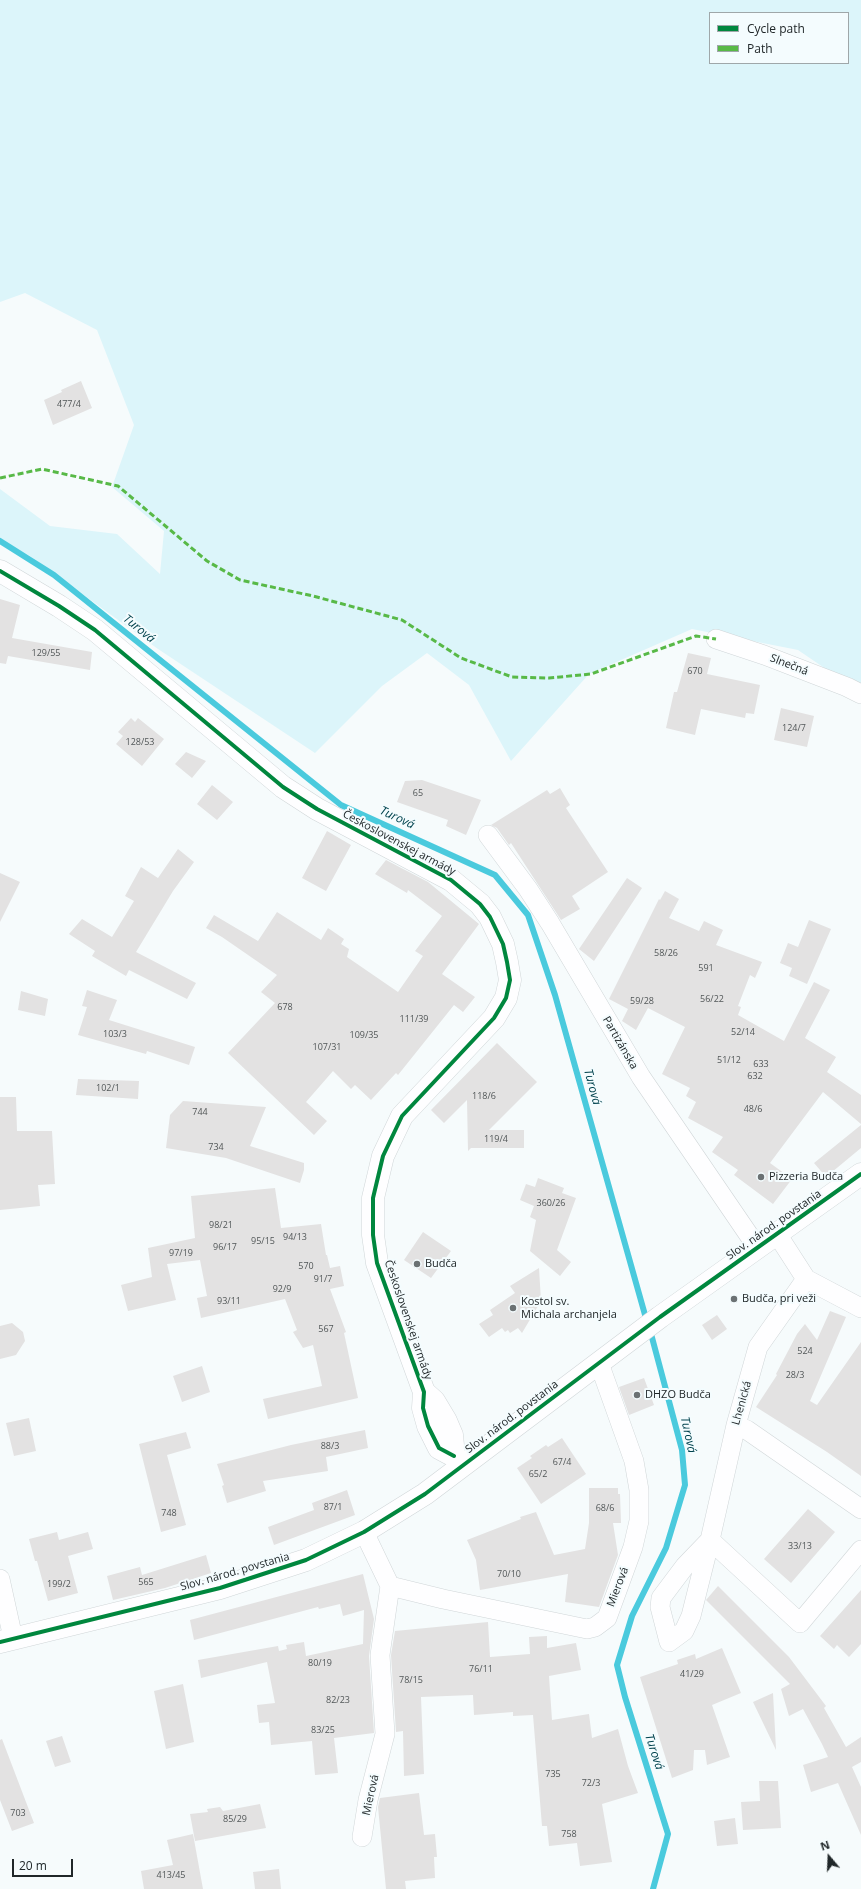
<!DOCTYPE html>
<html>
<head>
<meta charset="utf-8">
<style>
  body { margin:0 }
  #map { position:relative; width:861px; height:1889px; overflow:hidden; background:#f6fbfc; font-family:"Open Sans",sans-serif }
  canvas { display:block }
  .legend { position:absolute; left:709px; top:12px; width:140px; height:52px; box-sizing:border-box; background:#f4fcfe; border:1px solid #9fa7a9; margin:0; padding:5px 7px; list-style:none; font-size:12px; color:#202729 }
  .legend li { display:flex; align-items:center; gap:8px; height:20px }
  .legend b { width:20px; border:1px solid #9fa7a9 }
  .north { position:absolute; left:809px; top:1837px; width:40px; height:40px; -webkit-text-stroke:3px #f4fcfe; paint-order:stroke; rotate:341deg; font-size:11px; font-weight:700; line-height:16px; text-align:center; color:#202729 }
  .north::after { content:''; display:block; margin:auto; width:14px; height:18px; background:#202729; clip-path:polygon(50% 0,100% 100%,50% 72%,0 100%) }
  .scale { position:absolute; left:12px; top:1859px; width:61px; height:18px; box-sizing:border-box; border:2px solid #202729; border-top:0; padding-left:5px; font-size:12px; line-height:14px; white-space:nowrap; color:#202729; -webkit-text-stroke:3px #f4fcfe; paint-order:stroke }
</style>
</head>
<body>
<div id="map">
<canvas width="861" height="1889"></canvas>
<ul class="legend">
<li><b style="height:5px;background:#00873e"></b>Cycle path</li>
<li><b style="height:5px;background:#58b947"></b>Path</li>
</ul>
<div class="north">N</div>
<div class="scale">20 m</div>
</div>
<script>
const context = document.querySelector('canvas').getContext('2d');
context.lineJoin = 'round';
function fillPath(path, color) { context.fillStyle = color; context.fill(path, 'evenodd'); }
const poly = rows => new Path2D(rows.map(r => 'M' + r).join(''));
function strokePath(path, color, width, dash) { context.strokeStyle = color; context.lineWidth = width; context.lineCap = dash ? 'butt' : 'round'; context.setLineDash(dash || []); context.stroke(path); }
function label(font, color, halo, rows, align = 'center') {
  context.font = font + ' "Open Sans",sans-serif'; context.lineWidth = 4; context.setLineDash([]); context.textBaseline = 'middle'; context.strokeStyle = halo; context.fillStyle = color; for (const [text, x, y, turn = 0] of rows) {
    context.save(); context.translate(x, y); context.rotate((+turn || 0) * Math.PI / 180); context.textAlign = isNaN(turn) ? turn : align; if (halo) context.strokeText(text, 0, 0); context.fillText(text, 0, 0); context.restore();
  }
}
fillPath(poly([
  [0,0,861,0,861,693,798,650,692,629,589,674,511,761,469,685,427,653,382,686,315,753,158,649,30,556,0,539,0,489,50,526,117,534,160,574,164,531,112,487,134,425,97,330,25,293,0,302],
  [710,13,848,13,848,63,710,63]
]), '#dcf5fa');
strokePath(poly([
  [0,541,54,575,341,805,495,875,528,915,555,995,647,1322],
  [650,1330,682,1450,685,1485,666,1548,632,1616,617,1665,625,1697,668,1834,653,1889]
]), '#4acadd', 6);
fillPath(poly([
  [81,381,92,408,53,425,44,400,62,392,61,390],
  [0,599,20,605,12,638,92,652,90,670,8,656,6,664,0,663],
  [688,653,711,658,707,674,760,685,754,714,746,713,745,718,701,709,695,735,666,728,674,692,677,692],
  [781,708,814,716,807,747,774,740],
  [131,718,135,722,138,718,164,739,142,766,116,744,123,736,118,732],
  [186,752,206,761,192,778,175,764],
  [422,780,481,800,466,835,446,826,448,820,397,802,405,781],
  [212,785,233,802,217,820,197,804],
  [560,788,570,805,566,808,608,872,572,896,580,909,561,920,511,843,509,845,497,828,491,825,547,790,550,794],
  [327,831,351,845,326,891,302,878],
  [178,849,194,862,173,891,136,952,196,983,187,999,129,970,126,976,92,956,95,951,69,934,82,919,112,937,134,901,125,896,141,867,158,878],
  [386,860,428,882,479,924,442,974,475,997,463,1012,454,1005,398,1075,396,1073,371,1100,355,1085,351,1089,333,1071,306,1102,327,1121,314,1135,228,1053,275,1003,261,992,277,975,222,937,206,928,214,915,258,941,277,912,321,940,328,928,344,939,341,944,349,949,347,957,398,992,423,956,415,951,442,916,408,890,407,893,375,874],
  [0,873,20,882,0,922],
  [627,878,642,888,594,961,579,949],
  [665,891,679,899,669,918,699,931,704,921,723,930,716,945,762,962,755,978,750,975,738,1006,741,1007,738,1015,784,1041,814,982,830,990,805,1038,836,1057,827,1072,861,1095,861,1124,823,1092,770,1163,792,1179,773,1204,734,1175,738,1170,712,1152,723,1137,688,1118,696,1102,686,1096,690,1088,662,1074,685,1027,648,1008,636,1030,622,1021,628,1009,609,999,659,899,660,900],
  [809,920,831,929,807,984,789,976,792,968,780,963,788,943,798,947],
  [87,990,117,1000,109,1020,195,1047,189,1065,147,1051,146,1054,78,1035,87,1007,82,1006],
  [21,991,48,999,45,1016,18,1010],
  [497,1043,537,1082,489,1130,524,1130,524,1148,471,1148,468,1151,467,1100,444,1123,431,1110],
  [78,1079,139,1081,138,1099,76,1095],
  [0,1097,16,1097,17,1131,52,1131,55,1184,38,1185,40,1206,0,1210],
  [183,1101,266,1107,250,1146,304,1163,304,1170,300,1183,226,1158,166,1148,170,1115],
  [861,1125,861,1148,826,1177,814,1163],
  [538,1178,564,1188,562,1193,576,1198,557,1250,571,1262,560,1276,530,1251,536,1220,530,1217,534,1206,520,1200,526,1184,535,1187],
  [275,1188,281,1228,321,1224,326,1255,327,1255,330,1268,340,1266,344,1286,330,1289,346,1332,344,1333,358,1398,268,1419,263,1399,322,1386,313,1345,303,1348,293,1332,297,1330,285,1299,201,1318,197,1298,207,1296,200,1260,167,1264,176,1300,128,1311,121,1285,152,1277,148,1248,195,1238,191,1196],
  [423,1232,451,1251,431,1278,404,1260],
  [539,1268,541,1301,522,1333,518,1328,510,1333,508,1330,505,1332,502,1328,489,1337,479,1324,493,1315,490,1310,515,1293,510,1286],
  [830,1311,846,1317,810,1401,817,1405,861,1342,861,1476,827,1452,756,1407,777,1375,776,1374,797,1334,805,1324,817,1340],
  [717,1315,727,1329,712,1340,702,1325],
  [12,1323,23,1332,25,1341,16,1355,0,1359,0,1326],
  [202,1366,210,1392,182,1402,173,1376],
  [644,1378,654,1405,629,1415,619,1387],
  [29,1418,36,1451,14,1456,6,1423],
  [365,1430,368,1448,326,1457,328,1471,263,1481,266,1491,227,1503,222,1486,224,1485,217,1464,291,1445],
  [186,1432,191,1448,167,1455,186,1525,161,1532,139,1444],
  [562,1438,586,1474,541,1504,517,1468,532,1458,530,1456,546,1445,548,1447],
  [589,1488,618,1488,618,1494,620,1494,621,1523,613,1523,618,1555,599,1607,565,1602,568,1574,480,1590,476,1560,467,1540,521,1519,520,1517,536,1512,554,1555,585,1549,589,1523],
  [347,1490,355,1515,274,1545,268,1527,314,1510,312,1503],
  [808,1509,835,1532,791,1583,764,1559],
  [57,1532,59,1540,88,1532,93,1549,68,1556,78,1593,48,1601,37,1561,35,1561,29,1539],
  [206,1555,211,1573,165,1588,113,1600,107,1576,140,1567,142,1575],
  [363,1574,374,1619,369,1656,374,1733,334,1738,338,1773,315,1775,312,1741,271,1745,269,1722,259,1723,257,1705,275,1703,267,1662,201,1678,198,1660,278,1646,279,1651,287,1649,286,1645,304,1642,306,1656,363,1644,364,1610,343,1616,340,1604,319,1609,318,1607,194,1640,190,1620],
  [718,1586,789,1657,826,1706,824,1708,846,1747,861,1737,861,1762,852,1767,861,1787,861,1835,838,1783,811,1792,803,1765,828,1757,822,1744,803,1709,789,1716,781,1689,790,1684,706,1600],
  [861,1590,861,1644,849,1657,837,1645,834,1649,820,1636],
  [488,1622,490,1657,530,1654,529,1637,547,1636,547,1648,576,1643,581,1670,549,1676,552,1720,589,1714,592,1738,618,1729,628,1766,638,1793,602,1804,612,1862,580,1866,577,1843,549,1846,547,1826,542,1826,533,1715,513,1716,513,1712,474,1715,473,1695,421,1697,424,1774,404,1776,403,1731,396,1732,391,1655,395,1631],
  [722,1648,741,1693,712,1705,730,1757,707,1765,705,1750,694,1750,693,1770,672,1778,640,1677,678,1664,677,1660,695,1654,696,1659],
  [183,1684,194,1742,166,1749,154,1691],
  [773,1693,776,1749,776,1750,753,1702],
  [62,1736,71,1762,55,1767,46,1741],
  [2,1739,34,1823,12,1831,0,1800,0,1740],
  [759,1781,778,1781,781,1828,743,1830,741,1802,760,1801],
  [419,1793,424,1835,435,1834,437,1857,434,1857,435,1878,405,1881,406,1889,386,1889,378,1807,380,1798],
  [260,1804,266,1828,195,1841,190,1814,208,1812,207,1809,220,1807,223,1811],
  [735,1818,738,1844,717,1846,714,1821],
  [193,1834,203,1889,144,1889,141,1871,173,1865,167,1840],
  [279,1869,281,1889,255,1889,253,1872]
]), '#e3e2e2');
const street = poly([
  [716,639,764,655,847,687,861,694],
  [488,835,528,889,550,923,641,1077,757,1247],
  [777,1234,806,1279,861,1308],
  [806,1279,758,1347,736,1425,710,1540,685,1566,661,1598,660,1607,669,1642,684,1631,691,1616,710,1540,800,1623,861,1550],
  [736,1425,747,1430,861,1509],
  [364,1532,390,1586,443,1599,587,1629,595,1627,607,1618,633,1547,639,1521,639,1490,634,1461,599,1363],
  [0,1579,13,1638],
  [362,1837,368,1800,385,1734,380,1655,390,1586]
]);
const secondary = poly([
  [0,571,59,606,95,630,283,787,317,809,451,880,480,904,490,917,503,944,507,962,510,980,506,998,494,1018,402,1116,383,1156,373,1198,373,1235,377,1263,424,1392,423,1408,428,1426,439,1448,454,1456],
  [424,1392,434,1401,446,1421,452,1435,454,1456,460,1465],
  [0,1642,220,1588,306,1560,364,1532,425,1494,660,1317,861,1174]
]);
strokePath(street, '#d0d6d8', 20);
strokePath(secondary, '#d0d6d8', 23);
strokePath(street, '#fefeff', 19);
strokePath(secondary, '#fefeff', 22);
strokePath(poly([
  [0,478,42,469,118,486,207,561,240,580,313,596,402,620,461,658,512,677,549,678,591,674,696,636,716,639]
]), '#58b947', 3, [6, 3]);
strokePath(poly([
  [0,571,59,606,95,630,283,787,317,809,451,880,480,904,490,917,503,944,507,962,510,980,506,998,494,1018,402,1116,383,1156,373,1198,373,1235,377,1263,424,1392,423,1408,428,1426,439,1448,454,1456],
  [0,1642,220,1588,306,1560,364,1532,425,1494,660,1317,861,1174]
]), '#00873e', 4);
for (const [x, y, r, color] of [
  [761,1177,4,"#6b7173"],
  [417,1264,4,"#6b7173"],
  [734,1299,4,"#6b7173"],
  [513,1308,4,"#6b7173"],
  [637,1395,4,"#6b7173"]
]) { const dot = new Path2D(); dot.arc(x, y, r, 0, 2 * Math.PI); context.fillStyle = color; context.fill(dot); strokePath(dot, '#f4fcfe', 1.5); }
label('9px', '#525758', null, [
  ["477/4",69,404],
  ["129/55",46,653],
  ["670",695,671],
  ["124/7",794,728],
  ["128/53",140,742],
  ["65",418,793],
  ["58/26",666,953],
  ["591",706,968],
  ["56/22",712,999],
  ["59/28",642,1001],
  ["678",285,1007],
  ["111/39",414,1019],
  ["52/14",743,1032],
  ["103/3",115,1034],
  ["109/35",364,1035],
  ["107/31",327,1047],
  ["51/12",729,1060],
  ["633",761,1064],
  ["632",755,1076],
  ["102/1",108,1088],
  ["118/6",484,1096],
  ["48/6",753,1109],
  ["744",200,1112],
  ["119/4",496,1139],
  ["734",216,1147],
  ["360/26",551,1203],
  ["98/21",221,1225],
  ["94/13",295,1237],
  ["95/15",263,1241],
  ["96/17",225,1247],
  ["97/19",181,1253],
  ["570",306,1266],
  ["91/7",323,1279],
  ["92/9",282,1289],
  ["93/11",229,1301],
  ["567",326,1329],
  ["524",805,1351],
  ["28/3",795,1375],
  ["88/3",330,1446],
  ["67/4",562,1462],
  ["65/2",538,1474],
  ["87/1",333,1507],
  ["68/6",605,1508],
  ["748",169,1513],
  ["33/13",800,1546],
  ["70/10",509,1574],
  ["565",146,1582],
  ["199/2",59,1584],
  ["80/19",320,1663],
  ["76/11",481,1669],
  ["41/29",692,1674],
  ["78/15",411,1680],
  ["82/23",338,1700],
  ["83/25",323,1730],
  ["735",553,1774],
  ["72/3",591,1783],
  ["703",18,1813],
  ["85/29",235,1819],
  ["758",569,1834],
  ["413/45",171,1875]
]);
label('11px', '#202729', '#f4fcfe', [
  ["Slnečná",789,665,21],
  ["Československej armády",399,843,28],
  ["Partizánska",620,1043,60],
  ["Slov. národ. povstania",774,1225,-35],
  ["Československej armády",408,1320,71],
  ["Lhenická",742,1403,-74],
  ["Slov. národ. povstania",512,1417,-37],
  ["Slov. národ. povstania",235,1572,-16],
  ["Mierová",618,1587,-69],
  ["Mierová",371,1795,-77]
]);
label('11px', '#202729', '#f4fcfe', [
  ["Pizzeria Budča",769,1177],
  ["Budča",425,1264],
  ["Budča, pri veži",742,1299],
  ["Kostol sv.",521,1302],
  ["Michala archanjela",521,1315],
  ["DHZO Budča",645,1395]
], 'left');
label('italic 12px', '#00424d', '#f4fcfe', [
  ["Turová",139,629,39],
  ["Turová",397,818,25],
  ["Turová",592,1087,75],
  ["Turová",688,1435,78],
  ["Turová",654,1752,72]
]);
</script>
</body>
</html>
